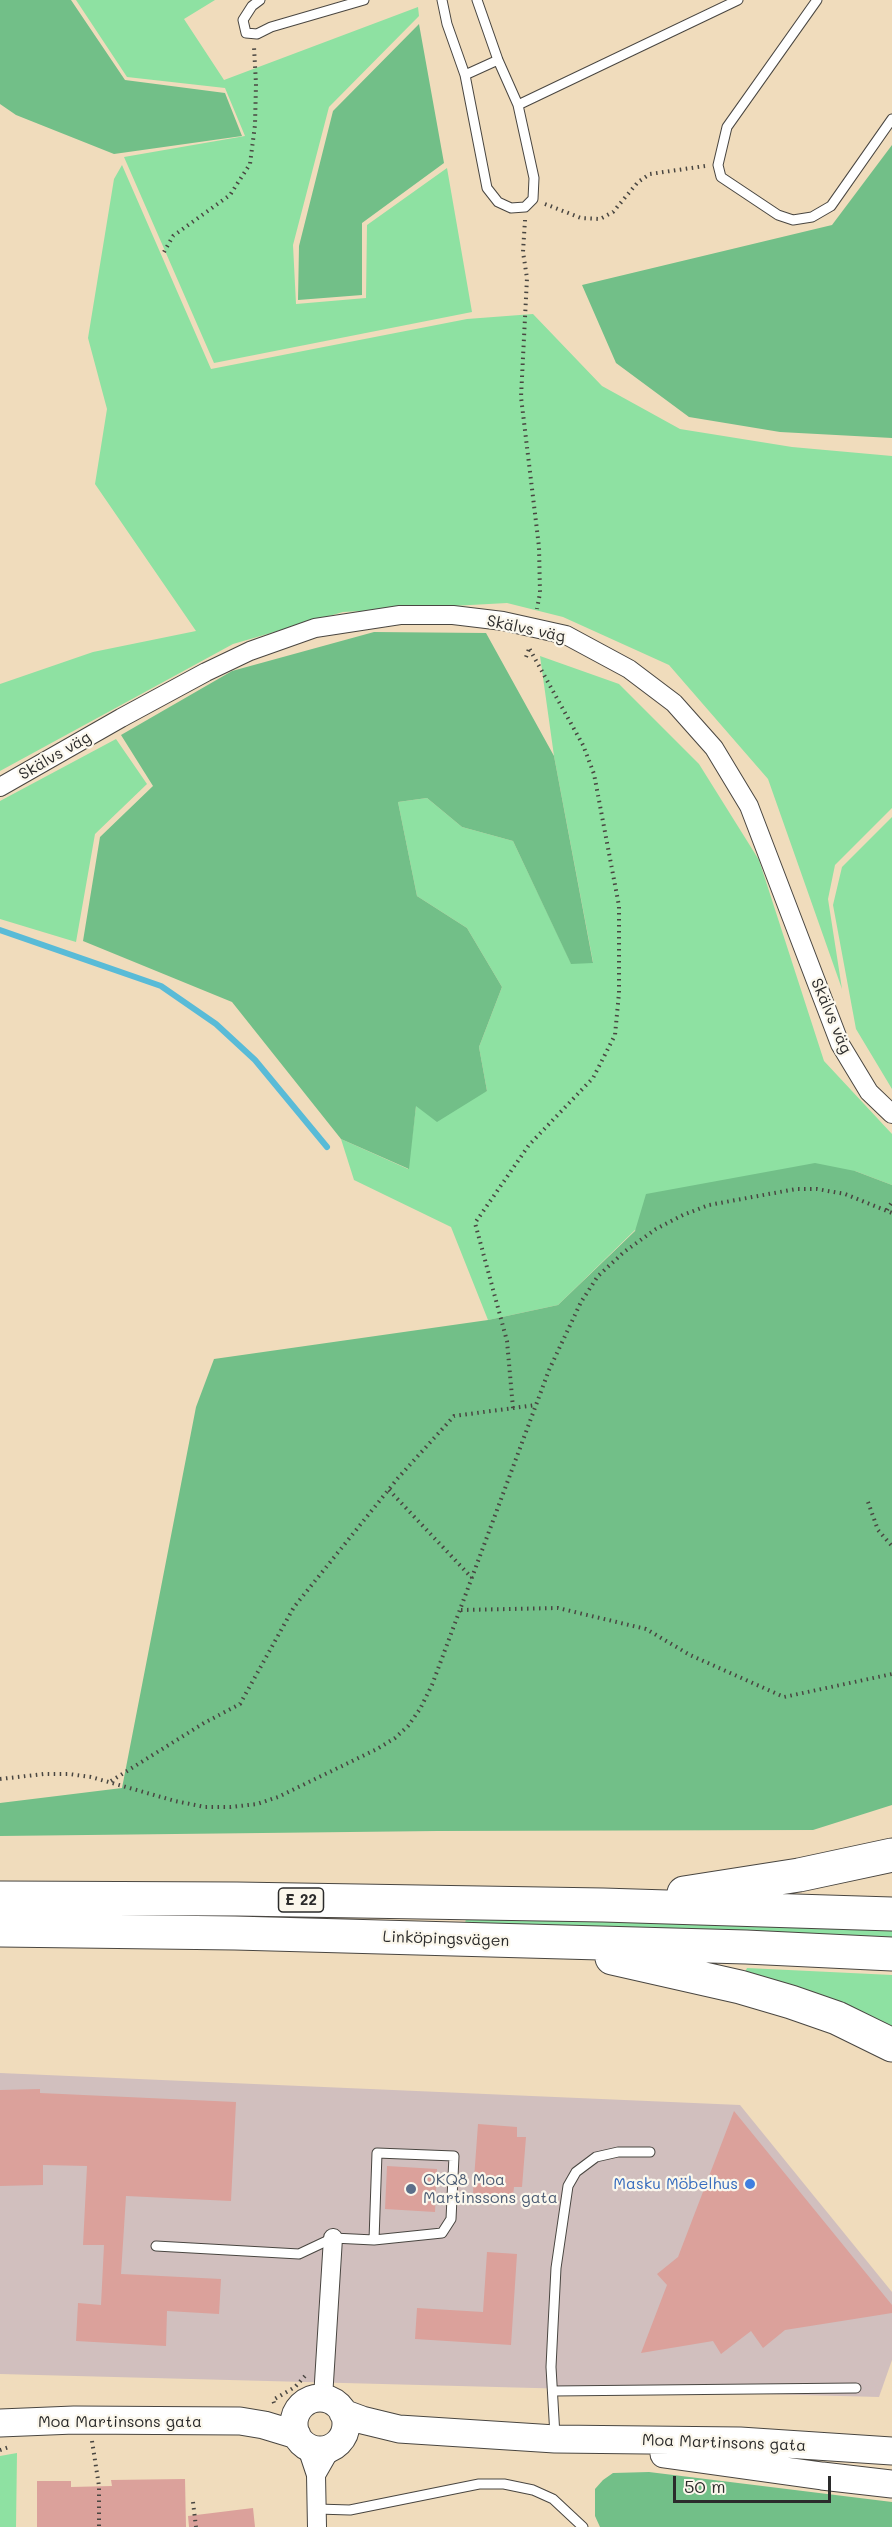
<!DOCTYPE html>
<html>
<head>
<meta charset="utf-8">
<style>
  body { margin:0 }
  #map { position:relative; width:892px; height:2527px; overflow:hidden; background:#f0dcbc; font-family:Mali,sans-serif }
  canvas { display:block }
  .scale { position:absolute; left:673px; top:2476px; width:158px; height:27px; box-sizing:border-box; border:3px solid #2b2b2b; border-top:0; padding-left:8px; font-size:18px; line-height:21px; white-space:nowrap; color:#2b2b2b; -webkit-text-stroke:4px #fbf7ec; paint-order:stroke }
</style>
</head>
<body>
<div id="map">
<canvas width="892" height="2527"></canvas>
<div class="scale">50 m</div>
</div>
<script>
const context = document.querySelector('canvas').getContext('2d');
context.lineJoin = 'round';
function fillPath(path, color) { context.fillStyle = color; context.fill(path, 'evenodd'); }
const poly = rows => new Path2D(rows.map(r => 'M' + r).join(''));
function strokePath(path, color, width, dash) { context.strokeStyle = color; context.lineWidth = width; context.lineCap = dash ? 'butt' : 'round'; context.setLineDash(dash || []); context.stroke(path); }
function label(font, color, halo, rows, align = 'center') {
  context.font = font + ' Mali,sans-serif'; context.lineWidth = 4.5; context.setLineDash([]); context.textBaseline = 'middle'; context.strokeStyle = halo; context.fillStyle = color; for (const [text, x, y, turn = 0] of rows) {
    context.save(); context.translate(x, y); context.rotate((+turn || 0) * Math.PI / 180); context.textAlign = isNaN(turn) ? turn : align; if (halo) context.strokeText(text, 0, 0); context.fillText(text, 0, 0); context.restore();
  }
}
fillPath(poly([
  [0,2073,740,2105,892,2292,892,2360,879,2397,0,2374]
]), '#d1bfbe');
fillPath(poly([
  [76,0,215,0,184,19,224,80,418,7,419,16,329,107,293,245,296,304,366,298,367,225,447,168,472,312,214,363,124,157,245,136,225,88,127,77],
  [122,165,211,369,467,319,533,314,602,386,680,429,792,447,892,456,892,808,835,865,828,899,842,989,768,779,669,665,563,617,507,603,343,612,233,644,0,771,0,684,93,652,196,631,95,484,107,409,88,338,114,179],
  [540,656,619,684,699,764,759,860,824,1061,892,1134,892,1185,855,1171,635,1230,558,1305,488,1320,451,1227,354,1180,341,1139,408,1169,416,1106,487,1091,479,1047,502,987,467,928,417,896,398,802,427,798,462,827,513,841,571,963,593,962,554,756],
  [116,739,147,784,95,834,76,942,0,919,0,801],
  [892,817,892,1089,856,1029,833,905,842,867],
  [466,1919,804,1925,892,1929,892,1942,465,1923],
  [747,1968,892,1975,892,2026,834,2000,745,1972],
  [17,2453,16,2527,0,2527,0,2456]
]), '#8ee1a2');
fillPath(poly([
  [0,0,71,0,125,80,225,93,242,136,114,154,16,115,0,104],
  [419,24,444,163,362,223,362,295,298,300,299,246,333,111],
  [892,145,892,438,780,432,689,417,616,363,582,285,832,225],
  [374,632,486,633,554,756,593,963,571,964,513,841,462,827,427,798,398,802,417,896,467,928,502,987,479,1047,487,1091,437,1122,416,1106,409,1169,341,1139,232,1002,83,941,100,837,153,786,121,735,232,671],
  [815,1163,855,1171,892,1185,892,1805,813,1830,437,1831,0,1836,0,1803,122,1788,196,1407,214,1359,488,1320,558,1305,635,1231,646,1194],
  [649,2472,892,2502,892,2527,600,2527,595,2516,595,2489,603,2480,613,2473]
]), '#72bf88');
strokePath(poly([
  [0,930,161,986,216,1024,255,1060,327,1147]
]), '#59bbd7', 6);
fillPath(poly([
  [40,2089,40,2093,236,2102,231,2201,126,2196,121,2274,221,2279,219,2314,167,2311,166,2346,76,2341,78,2303,101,2305,104,2245,83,2245,87,2166,43,2165,43,2185,0,2186,0,2090],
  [734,2111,892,2305,892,2313,785,2330,763,2348,751,2331,721,2354,713,2341,641,2353,667,2285,657,2274,678,2257],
  [478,2124,517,2127,517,2137,526,2137,522,2187,514,2187,513,2196,473,2193],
  [387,2166,437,2169,435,2212,385,2209],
  [487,2252,517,2254,511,2345,415,2339,417,2308,483,2312],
  [185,2479,186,2527,37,2527,37,2481,71,2481,71,2487,112,2486,111,2480],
  [253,2508,255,2527,189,2527,188,2516]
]), '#dba19b');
const lane = poly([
  [260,0,252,6,243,20,246,33,257,34,271,27,364,0],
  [442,0,447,24,465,75,487,188,498,202,511,208,525,207,533,199,534,178,518,105],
  [477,0,498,60,518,105,738,0],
  [817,0,727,127,718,165,721,177,778,215,793,220,812,217,831,206,892,119],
  [465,75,498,60],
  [156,2246,299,2254,333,2238,374,2240,377,2153,454,2156,451,2219,442,2233,374,2240],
  [553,2391,856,2388],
  [555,2436,551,2367,553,2326,556,2268,568,2186,576,2172,596,2157,618,2152,650,2152],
  [317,2509,350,2510,479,2484,504,2484,533,2490,553,2499,583,2527]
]);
const street = poly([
  [0,787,121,718,206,672,250,651,315,628,400,615,453,615,503,621,566,635,629,669,674,703,714,748,749,806,840,1044,869,1092,892,1114],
  [323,2398,333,2238],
  [306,2445,316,2475,317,2527],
  [316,2475,332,2447]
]);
const secondary = poly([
  '294 2424a26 26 0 1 1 52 0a26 26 0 1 1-52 0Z',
  [343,2413,362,2420,399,2429,555,2439,740,2441,892,2451],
  [0,2423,74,2420,240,2421,264,2425,297,2435],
  [664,2454,822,2476,892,2484]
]);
const highway = poly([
  [684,1893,799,1875,892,1855],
  [0,1898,237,1899,603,1905,892,1914],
  [0,1930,235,1933,746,1947,892,1954],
  [612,1958,740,1987,791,2002,837,2018,892,2045]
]);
strokePath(lane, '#494641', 11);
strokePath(street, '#494641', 20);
strokePath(secondary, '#494641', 29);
strokePath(highway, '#494641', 35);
strokePath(poly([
  [545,204,581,218,600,219,613,212,638,182,650,174,705,166],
  [525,220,523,252,527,278,521,397,539,547,540,593,537,609],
  [164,252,173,236,230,195,250,164,255,125,256,84,254,47],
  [526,657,529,649],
  [887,1210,892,1202],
  [513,1408,507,1341,475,1223,529,1145,593,1078,615,1035,619,993,619,906,594,774,583,745,529,648],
  [389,1490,472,1578],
  [868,1502,878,1530,892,1546],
  [461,1610,558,1608,646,1629,690,1655,784,1697,892,1674],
  [0,1779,44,1774,69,1774,91,1777,175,1801,205,1807,231,1807,257,1804,278,1797,377,1749,395,1738,408,1726,420,1709,432,1685,549,1370,581,1302,598,1276,624,1252,656,1229,683,1215,709,1205,796,1189,817,1189,845,1194,892,1213],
  [111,1781,204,1723,240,1704,294,1607,398,1478,454,1416,536,1405],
  [274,2403,273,2400,295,2387,305,2376],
  [92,2441,99,2486,99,2527],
  [0,2450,9,2447],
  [193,2502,196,2527]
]), '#494641', 4, [1.5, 4.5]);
strokePath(lane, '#fff', 9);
strokePath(street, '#fff', 18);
strokePath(secondary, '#fff', 27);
strokePath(highway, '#fff', 33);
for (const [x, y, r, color] of [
  [750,2184,6,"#3f7fe0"],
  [411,2189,6,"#5c6f8a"]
]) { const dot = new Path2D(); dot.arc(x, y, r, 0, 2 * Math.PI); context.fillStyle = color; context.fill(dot); strokePath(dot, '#fbf7ec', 2); }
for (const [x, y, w] of [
  [301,1900,45]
]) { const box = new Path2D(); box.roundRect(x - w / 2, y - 12, w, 24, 4.5); context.fillStyle = '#fbf7ec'; context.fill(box); strokePath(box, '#2b2b2b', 1.5); }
label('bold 15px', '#2b2b2b', null, [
  ["E 22",301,1900]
]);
label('16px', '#2b2b2b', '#fbf7ec', [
  ["Skälvs väg",526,629,12],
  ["Skälvs väg",55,756,-30],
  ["Skälvs väg",831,1016,67],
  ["Linköpingsvägen",446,1939,2],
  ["Moa Martinsons gata",120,2422],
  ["Moa Martinsons gata",724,2443,2]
]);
label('16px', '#4e5e75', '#fbf7ec', [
  ["OKQ8 Moa",423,2180],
  ["Martinssons gata",423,2198]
], 'left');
label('16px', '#366cbe', '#fbf7ec', [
  ["Masku Möbelhus",738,2184]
], 'right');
</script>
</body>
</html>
